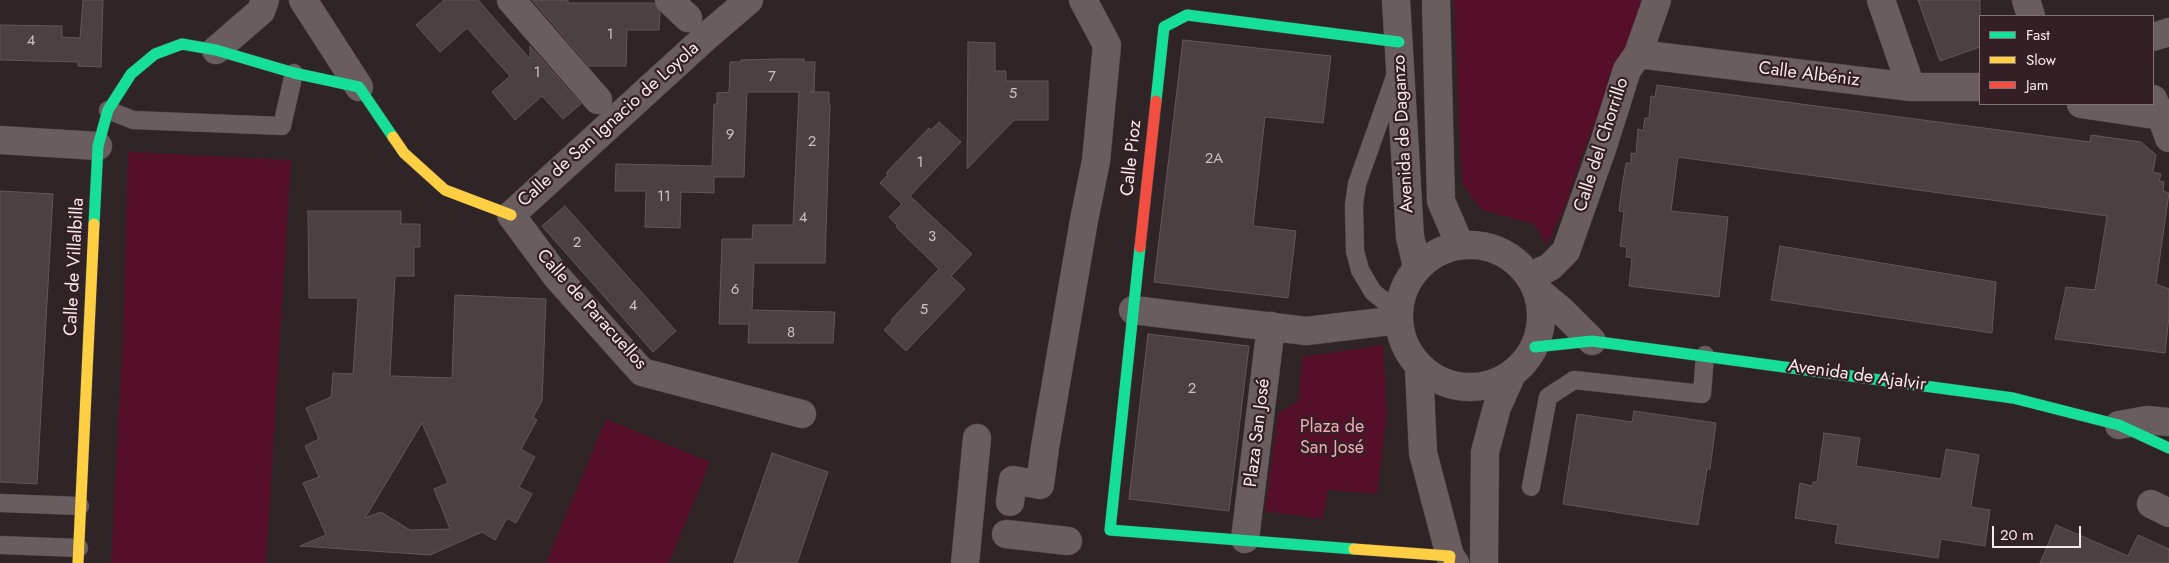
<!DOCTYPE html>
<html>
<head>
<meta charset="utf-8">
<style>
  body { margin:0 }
  #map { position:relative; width:2169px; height:563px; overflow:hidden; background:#2f2426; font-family:Jost,sans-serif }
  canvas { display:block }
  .legend { position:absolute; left:1979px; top:15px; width:175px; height:90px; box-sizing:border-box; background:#331f24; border:1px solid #817074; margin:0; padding:6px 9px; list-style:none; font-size:15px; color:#f7e9eb }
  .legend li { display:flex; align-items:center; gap:10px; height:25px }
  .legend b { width:25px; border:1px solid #817074 }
  .scale { position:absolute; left:1992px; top:526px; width:89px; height:22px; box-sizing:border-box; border:2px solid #f7e9eb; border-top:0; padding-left:6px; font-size:15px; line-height:18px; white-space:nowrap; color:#f7e9eb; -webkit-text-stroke:4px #331f24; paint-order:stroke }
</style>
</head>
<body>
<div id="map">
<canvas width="2169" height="563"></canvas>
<ul class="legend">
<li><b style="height:6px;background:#16e098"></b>Fast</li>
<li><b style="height:6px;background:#ffcf43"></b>Slow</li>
<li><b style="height:6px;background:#f24e42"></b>Jam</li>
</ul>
<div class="scale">20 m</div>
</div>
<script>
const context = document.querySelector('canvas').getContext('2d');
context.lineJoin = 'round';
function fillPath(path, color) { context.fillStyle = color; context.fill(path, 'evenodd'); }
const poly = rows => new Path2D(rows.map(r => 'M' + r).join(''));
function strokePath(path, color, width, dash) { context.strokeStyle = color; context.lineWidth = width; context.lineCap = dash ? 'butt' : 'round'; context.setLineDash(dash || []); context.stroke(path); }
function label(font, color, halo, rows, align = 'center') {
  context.font = font + ' Jost,sans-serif'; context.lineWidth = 4.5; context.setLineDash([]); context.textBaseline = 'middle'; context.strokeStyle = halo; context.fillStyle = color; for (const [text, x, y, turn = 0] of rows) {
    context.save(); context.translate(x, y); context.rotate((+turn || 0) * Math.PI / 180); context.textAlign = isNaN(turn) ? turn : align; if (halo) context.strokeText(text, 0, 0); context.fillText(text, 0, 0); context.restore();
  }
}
fillPath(poly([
  [1454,0,1645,0,1584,149,1566,203,1547,245,1534,224,1482,210,1462,184],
  [128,152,291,160,266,563,111,563,123,336],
  [1383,345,1387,414,1377,494,1328,490,1323,519,1265,511,1278,414,1299,400,1302,357],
  [606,419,710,462,669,563,546,563]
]), '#560f29');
const building = poly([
  [83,0,103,0,101,67,78,66,78,62,0,60,0,25,62,26,62,37,80,38,83,0],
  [444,0,478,0,530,59,530,46,581,104,563,119,542,96,515,120,492,92,510,76,467,28,440,52,416,25,444,0],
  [532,0,568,0,568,3,654,3,660,13,659,30,627,30,626,66,589,66,532,0],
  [1918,0,1980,0,1980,47,1940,61,1918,0],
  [1183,40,1331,56,1323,123,1265,117,1253,226,1296,231,1288,298,1154,282,1183,40],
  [968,42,995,43,995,71,1006,71,1006,81,1048,81,1048,120,1014,120,967,169,968,42],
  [777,59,804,59,804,62,815,62,814,92,810,92,829,92,829,104,830,104,825,263,754,263,752,310,835,312,833,343,748,343,749,324,719,324,722,239,752,239,753,225,793,225,799,92,747,92,744,177,714,177,714,193,681,192,680,228,645,227,646,191,615,191,616,164,712,166,714,104,717,104,717,93,729,92,730,62,741,62,741,60,777,59],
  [1657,85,2090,142,2091,135,2141,142,2156,155,2153,172,2161,174,2159,181,2164,182,2163,191,2169,193,2156,284,2169,289,2169,317,2165,353,2055,339,2066,287,2095,290,2107,216,1678,157,1671,211,1728,217,1719,297,1629,286,1632,258,1626,257,1627,247,1620,246,1624,212,1619,211,1622,187,1626,163,1631,163,1631,153,1636,154,1638,129,1643,131,1645,118,1649,118,1651,96,1655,97,1657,85],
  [939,122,961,142,910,196,972,254,951,276,965,289,906,351,884,330,892,322,891,320,939,269,896,227,898,226,889,217,902,204,880,183,888,175,886,173,929,128,931,130,939,122],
  [0,191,53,194,37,484,0,482,0,191],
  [565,206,676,331,653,352,542,226,565,206],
  [308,211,401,211,401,224,420,224,420,247,414,247,414,276,395,276,390,376,452,378,455,295,546,299,542,401,533,417,537,420,521,449,535,457,519,487,532,494,516,523,507,518,495,540,482,532,430,555,300,546,326,535,303,483,319,477,305,446,319,439,306,408,331,397,333,373,353,374,358,298,309,298,308,211],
  [422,423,448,483,434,489,450,529,410,530,381,512,365,518,422,423],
  [1780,246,1996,282,1992,333,1771,300,1780,246],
  [1148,334,1249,346,1229,511,1129,499,1148,334],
  [1634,411,1716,423,1710,469,1707,469,1698,525,1563,504,1577,414,1632,422,1634,411],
  [1824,433,1860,438,1856,466,1941,479,1946,449,1979,455,1971,507,1990,510,1985,546,1941,539,1938,558,1835,543,1838,525,1795,518,1800,483,1812,486,1813,482,1817,482,1824,433],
  [772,453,828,472,797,563,734,563,772,453],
  [2056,525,2128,556,2138,535,2169,549,2169,563,2040,563,2056,525]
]);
fillPath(building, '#4b4143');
strokePath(building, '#615759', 1);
const lane = poly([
  [1396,74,1357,184,1354,205,1355,251,1360,270,1373,292,1398,312],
  [108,110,133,120,282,126,294,73],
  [1531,487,1548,397,1574,380,1702,394,1705,355],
  [0,503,80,506],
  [0,545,79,548]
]);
const street = poly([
  [303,0,359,87],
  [511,0,598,100],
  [669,0,688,18],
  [749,0,707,36,511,215,557,277,642,372,802,414],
  [1396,0,1410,237,1417,267],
  [1436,0,1441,201,1460,245],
  [1881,0,1911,87],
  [2026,0,2031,16],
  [2153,37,2169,32],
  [216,50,261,11,265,0],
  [1638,54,1911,87,1980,87],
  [2081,104,2161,116,2153,99],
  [2161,116,2169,138],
  [0,140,98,146],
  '1399 316a71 71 0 1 1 142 0a71 71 0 1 1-142 0Z',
  [1531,276,1550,267,1566,251,1603,146,1627,70,1638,54,1657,0],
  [1538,291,1562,311,1592,341],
  [1133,310,1306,331,1399,320],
  [1419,367,1423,453,1450,556,1455,563],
  [2119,425,2147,420,2169,422],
  [1010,502,1013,480,1040,485,1045,447,1084,220,1096,161,1107,45,1083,0],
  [2151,504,2169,513],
  [1006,534,1068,541],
  [1245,539,1271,326],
  [965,563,977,438],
  [1484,563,1485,452,1497,407,1511,376]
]);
const fast = poly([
  [1156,101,1164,27,1187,15,1399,42],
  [94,224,98,146,108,110,131,74,155,54,182,44,216,50,294,73,359,87,393,137],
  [1140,247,1110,530,1354,549],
  [1535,347,1592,341,2013,398,2119,425,2169,448]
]);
const slow = poly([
  [393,137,404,153,445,190,511,215],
  [1354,549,1450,556,1449,563],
  [78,563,94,224]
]);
const jam = poly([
  [1140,247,1156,101]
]);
strokePath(lane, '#4a4042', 19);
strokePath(street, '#4a4042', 29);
strokePath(fast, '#4a4042', 12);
strokePath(slow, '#4a4042', 12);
strokePath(jam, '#4a4042', 12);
strokePath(lane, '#6a5d60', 18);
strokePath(street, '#6a5d60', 28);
strokePath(fast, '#16e098', 11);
strokePath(slow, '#ffcf43', 11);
strokePath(jam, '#f24e42', 11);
label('15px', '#ccbfc1', null, [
  ["1",610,35],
  ["4",31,41],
  ["1",537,73],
  ["7",772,77],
  ["5",1013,94],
  ["9",730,135],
  ["2",812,142],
  ["2A",1214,159],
  ["1",920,163],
  ["11",664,197],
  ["4",803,218],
  ["3",932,237],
  ["2",577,243],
  ["6",735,290],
  ["4",633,306],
  ["5",924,310],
  ["8",791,333],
  ["2",1192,389]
]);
label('18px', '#f7e9eb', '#331f24', [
  ["Calle Albéniz",1809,75,7],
  ["Calle de San Ignacio de Loyola",609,125,-42],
  ["Avenida de Daganzo",1404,134,-93],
  ["Calle del Chorrillo",1602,145,-72],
  ["Calle Pioz",1132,158,-84],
  ["Calle de Villalbilla",75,267,-87],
  ["Calle de Paracuellos",591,310,48],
  ["Avenida de Ajalvir",1857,376,8],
  ["Plaza San José",1258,433,-83]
]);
label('18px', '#f1a8b8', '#331f24', [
  ["Plaza de",1332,428],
  ["San José",1332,449]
]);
</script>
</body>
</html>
